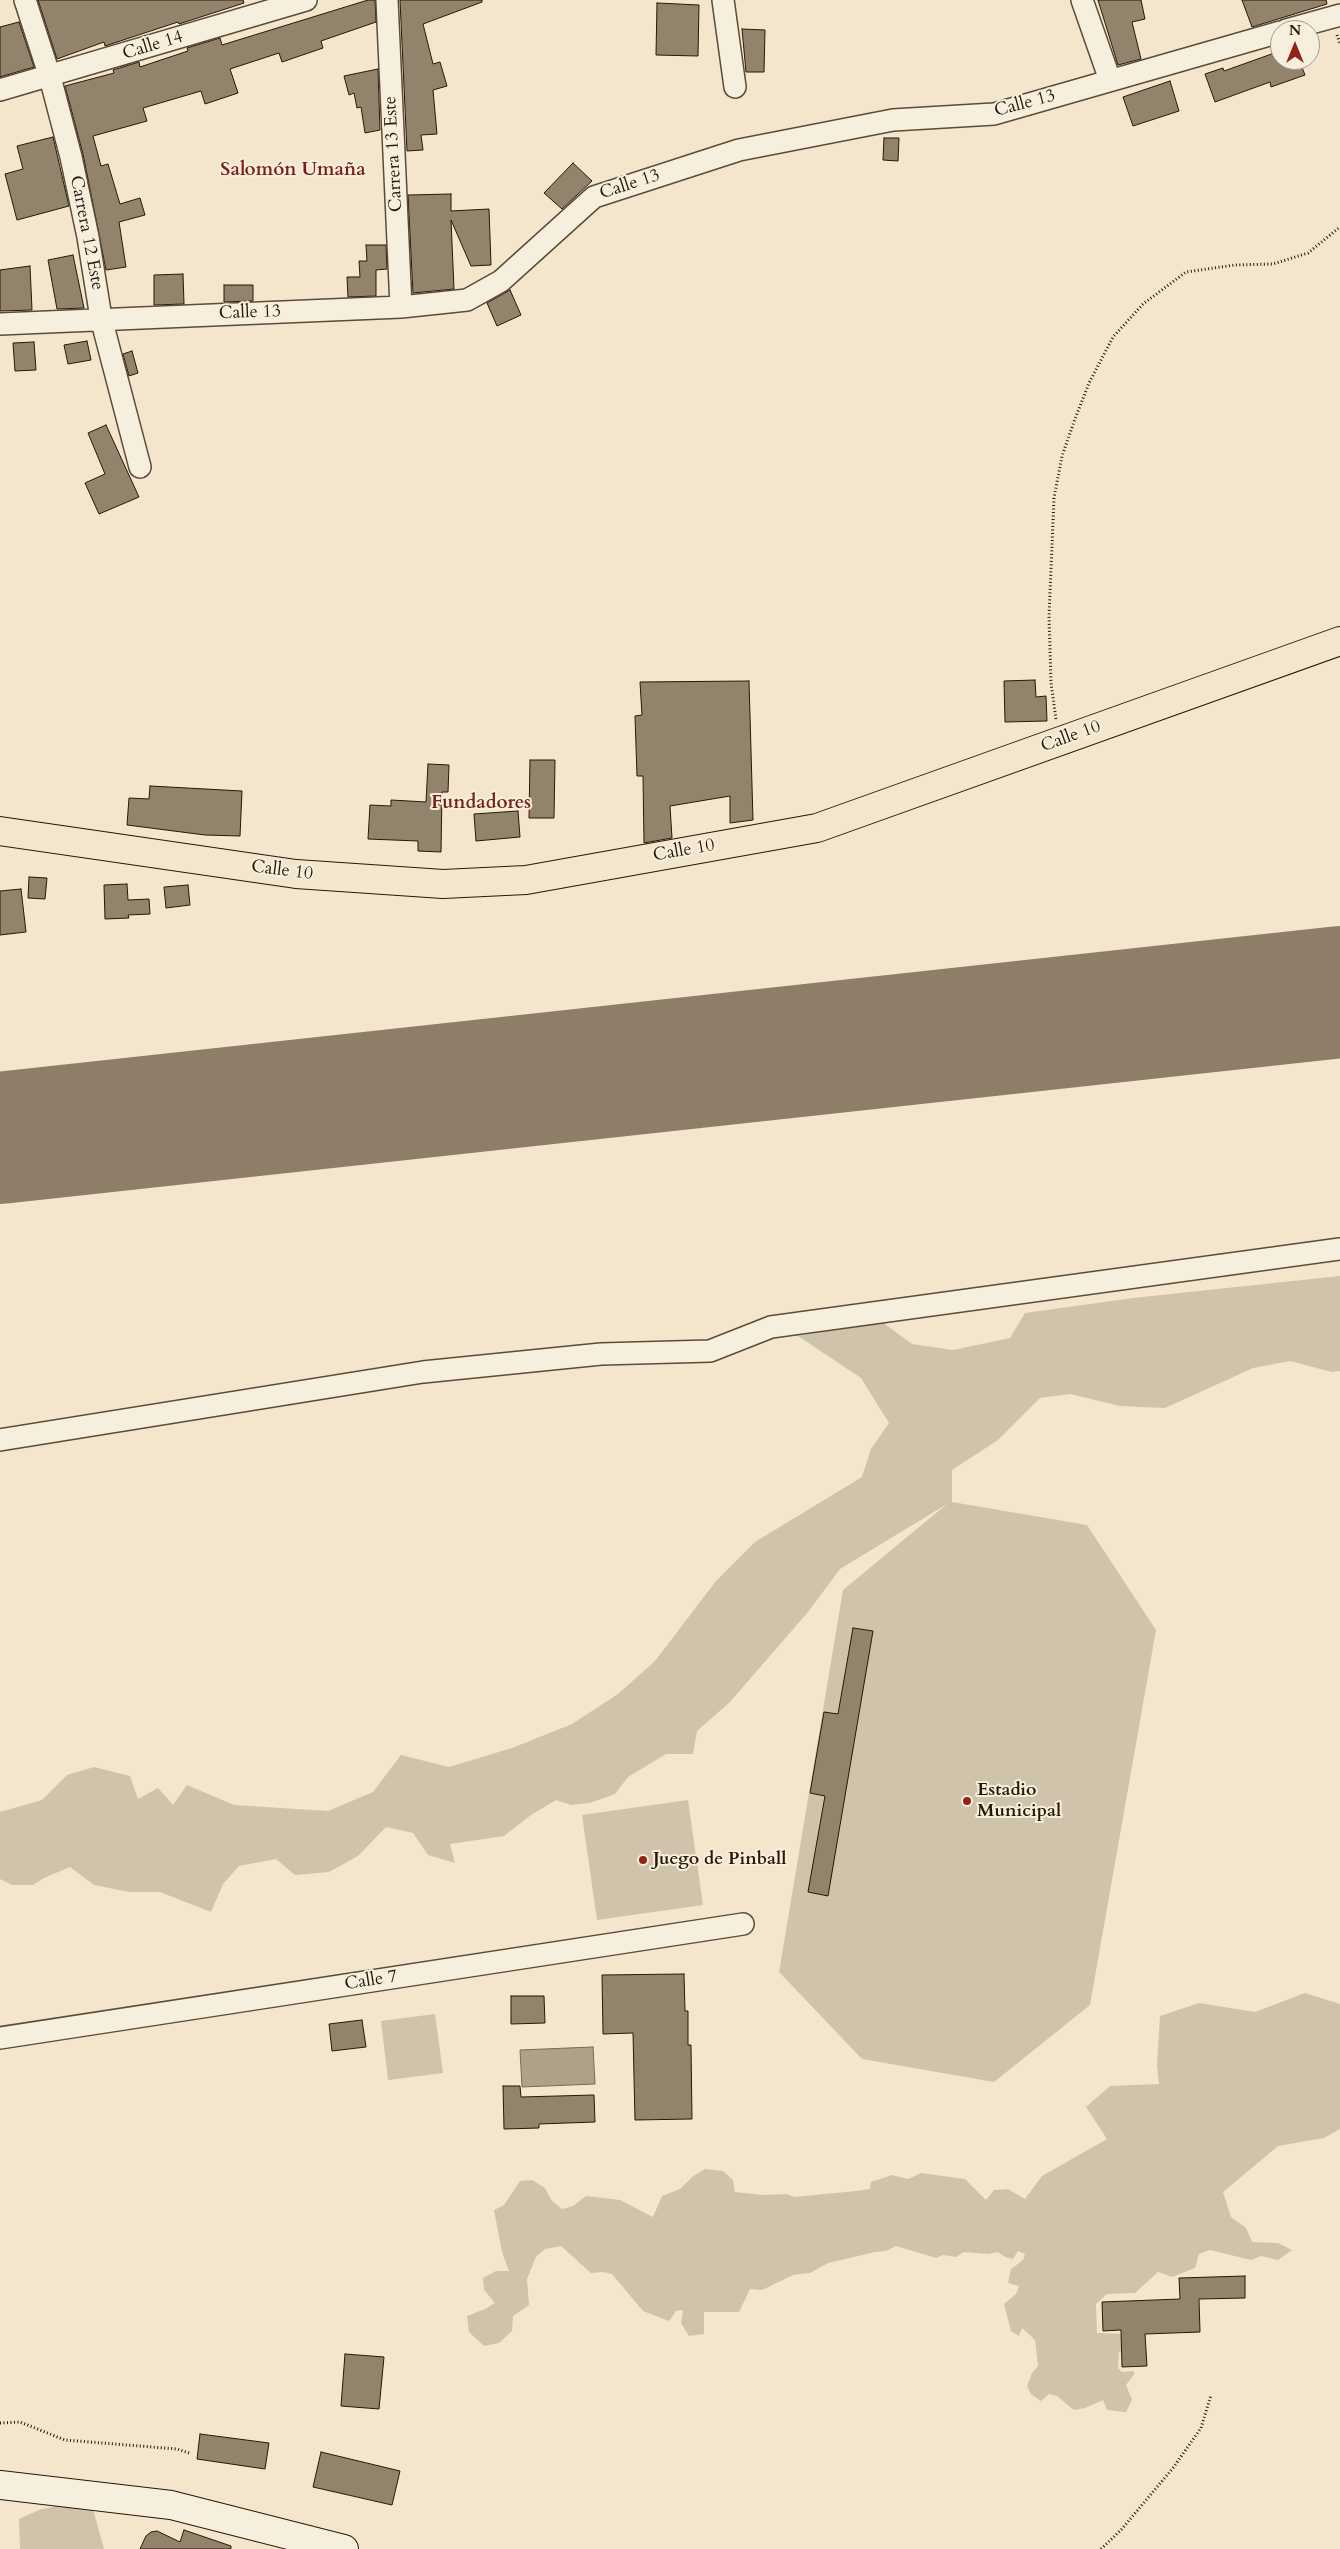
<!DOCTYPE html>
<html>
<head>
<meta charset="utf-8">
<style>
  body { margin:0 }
  #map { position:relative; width:1340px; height:2549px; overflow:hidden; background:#f3e6cd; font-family:Cardo,serif }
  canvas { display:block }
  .north { position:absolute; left:1270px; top:20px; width:50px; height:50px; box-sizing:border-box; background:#f7efde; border:1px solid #a49987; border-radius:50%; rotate:0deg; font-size:14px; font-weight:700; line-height:20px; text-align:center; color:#281705 }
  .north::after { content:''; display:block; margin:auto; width:18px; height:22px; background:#8f2418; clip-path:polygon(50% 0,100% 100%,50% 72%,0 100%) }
</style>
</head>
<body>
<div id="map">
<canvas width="1340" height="2549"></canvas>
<div class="north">N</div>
</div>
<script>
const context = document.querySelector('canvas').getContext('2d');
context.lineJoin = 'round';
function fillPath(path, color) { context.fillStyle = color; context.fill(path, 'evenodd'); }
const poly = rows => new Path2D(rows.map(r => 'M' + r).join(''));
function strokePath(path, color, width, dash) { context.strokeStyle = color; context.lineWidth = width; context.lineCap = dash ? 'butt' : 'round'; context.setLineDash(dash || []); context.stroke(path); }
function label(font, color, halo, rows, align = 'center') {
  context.font = font + ' Cardo,serif'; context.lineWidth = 4; context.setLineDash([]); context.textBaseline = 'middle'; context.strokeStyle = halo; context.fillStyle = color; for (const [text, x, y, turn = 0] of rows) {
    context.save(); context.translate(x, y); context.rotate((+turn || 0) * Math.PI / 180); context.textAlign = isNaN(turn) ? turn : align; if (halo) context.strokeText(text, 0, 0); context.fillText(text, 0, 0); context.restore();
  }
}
fillPath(poly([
  [1340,1276,1340,1371,1332,1372,1290,1361,1253,1368,1165,1408,1120,1406,1070,1394,1040,1398,998,1440,952,1470,952,1502,1087,1525,1156,1630,1090,2005,994,2082,862,2059,779,1972,843,1590,947,1504,840,1569,808,1612,729,1703,697,1731,693,1754,666,1754,628,1777,615,1794,590,1803,571,1805,556,1800,531,1815,504,1836,450,1844,455,1863,428,1855,413,1833,386,1827,358,1856,329,1872,295,1875,276,1859,239,1866,223,1884,211,1912,160,1892,129,1892,94,1885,70,1867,44,1878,33,1885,12,1885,0,1879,0,1812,42,1800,67,1775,94,1767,130,1776,138,1799,158,1788,173,1805,187,1785,234,1805,328,1811,373,1792,401,1755,449,1767,512,1748,572,1724,618,1694,655,1661,716,1581,755,1542,862,1477,871,1449,889,1423,861,1378,798,1336,882,1322,912,1344,953,1350,1010,1338,1025,1313,1133,1298],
  [688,1800,703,1905,597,1920,582,1815],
  [1305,1993,1340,2004,1340,2129,1324,2138,1278,2146,1223,2192,1231,2217,1246,2228,1252,2242,1278,2243,1292,2250,1278,2260,1261,2256,1251,2260,1210,2250,1199,2254,1195,2268,1172,2277,1158,2272,1135,2293,1107,2294,1096,2304,1097,2333,1129,2334,1127,2348,1119,2352,1118,2368,1122,2372,1133,2371,1135,2373,1126,2385,1132,2400,1126,2412,1107,2410,1103,2400,1085,2408,1074,2410,1057,2396,1049,2394,1041,2401,1031,2394,1027,2386,1032,2373,1038,2366,1035,2340,1022,2328,1019,2336,1011,2331,1004,2304,1016,2294,1019,2286,1008,2283,1011,2269,1023,2260,1025,2254,1018,2251,1013,2259,1005,2257,998,2252,988,2254,964,2252,956,2257,943,2255,936,2258,896,2246,886,2251,875,2252,828,2263,810,2273,793,2275,762,2290,750,2289,739,2312,704,2312,704,2334,689,2336,681,2323,683,2310,676,2311,669,2321,643,2311,612,2274,603,2272,591,2273,561,2246,545,2249,536,2257,527,2279,529,2305,513,2316,512,2331,499,2343,484,2346,469,2332,467,2316,485,2309,495,2303,484,2290,483,2278,496,2271,509,2271,502,2252,494,2210,504,2205,520,2181,532,2180,545,2188,552,2201,562,2209,573,2206,586,2196,620,2200,653,2217,662,2196,680,2189,692,2177,705,2169,723,2171,733,2180,735,2192,763,2195,787,2194,794,2197,856,2191,870,2189,871,2182,892,2175,908,2179,921,2173,965,2179,986,2200,994,2190,1008,2189,1025,2199,1042,2176,1107,2139,1086,2107,1110,2086,1159,2084,1157,2066,1160,2016,1199,2003,1255,2012],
  [435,2014,443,2073,388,2080,381,2021],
  [65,2504,93,2509,104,2549,20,2549,19,2519,39,2510]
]), '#d0c3ab');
const water = poly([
  [593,2047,595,2084,522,2087,520,2050,593,2047]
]);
fillPath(water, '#aea089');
strokePath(water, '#786954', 1);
strokePath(poly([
  [0,1138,1340,992]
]), '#8e7e69', 132);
const building = poly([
  [38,0,243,0,244,3,179,24,178,22,105,46,104,42,57,59,38,0],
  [368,0,375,0,376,22,321,41,323,48,282,62,279,53,230,69,238,93,205,104,201,91,143,108,147,121,93,136,101,166,108,164,120,204,140,198,145,215,119,222,126,267,106,270,83,154,65,86,114,73,113,70,139,62,140,67,188,51,187,48,220,38,222,45,368,0],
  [400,0,482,0,482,2,423,24,433,64,440,62,447,86,433,90,437,134,421,135,423,150,407,151,400,0],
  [1098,0,1141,0,1145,19,1132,22,1141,59,1118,65,1098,0],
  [1242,0,1326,0,1327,4,1252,27,1242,0],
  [657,3,699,5,698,56,656,55,657,3],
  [19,22,34,67,0,77,0,27,19,22],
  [742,29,765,30,764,72,746,72,742,29],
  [1280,51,1280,60,1299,60,1305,75,1271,87,1270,82,1215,102,1205,74,1223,68,1224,71,1280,51],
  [378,69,380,130,365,133,361,107,357,108,354,93,349,95,344,76,378,69],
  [1170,81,1179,111,1133,126,1123,97,1170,81],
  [53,137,69,206,17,220,5,174,23,169,17,146,53,137],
  [884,138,899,138,898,161,883,160,884,138],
  [573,163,592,181,562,209,544,193,573,163],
  [451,194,451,211,489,209,491,265,471,266,451,220,454,289,413,293,408,195,451,194],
  [366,245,386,245,387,269,376,270,376,296,348,297,347,277,360,277,359,261,367,261,366,245],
  [73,255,84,308,57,309,48,260,73,255],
  [30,266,32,310,0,311,0,270,30,266],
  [183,274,184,304,154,305,154,275,183,274],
  [224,285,253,285,253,301,224,302,224,285],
  [510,290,521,315,497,326,487,303,510,290],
  [87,341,91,360,68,364,64,345,87,341],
  [34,342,36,370,15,371,13,343,34,342],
  [132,351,138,373,129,376,123,354,132,351],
  [106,425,139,497,99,514,85,483,105,474,88,433,106,425],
  [1035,680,1036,697,1046,696,1047,721,1005,722,1004,681,1035,680],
  [749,681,753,820,730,823,730,796,670,806,672,838,644,843,643,776,637,776,635,716,642,715,640,682,749,681],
  [530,760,555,760,554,818,529,818,530,760],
  [428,764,449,765,448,792,442,792,441,852,418,851,418,841,368,839,370,805,391,806,391,800,426,802,428,764],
  [150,786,242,791,240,836,205,835,127,825,129,798,149,799,150,786],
  [518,811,520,837,476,841,474,814,518,811],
  [29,877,47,878,45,899,28,898,29,877],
  [127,884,128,900,149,899,150,914,128,915,129,918,105,919,104,885,127,884],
  [188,885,190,905,166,908,164,887,188,885],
  [21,889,26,932,0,935,0,891,21,889],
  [853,1628,873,1631,828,1896,808,1892,825,1796,810,1793,824,1712,838,1714,853,1628],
  [684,1974,685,2011,688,2011,688,2045,691,2045,692,2119,635,2120,633,2033,603,2034,602,1975,684,1974],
  [511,1996,544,1996,545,2023,511,2024,511,1996],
  [362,2020,366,2047,332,2051,329,2024,362,2020],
  [503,2086,520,2086,521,2097,594,2095,595,2122,539,2124,539,2128,504,2129,503,2086],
  [1245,2276,1245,2298,1199,2299,1200,2332,1145,2334,1147,2366,1122,2367,1121,2330,1103,2331,1102,2302,1180,2299,1179,2278,1245,2276],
  [345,2354,384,2357,379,2409,341,2406,345,2354],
  [200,2434,269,2443,265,2469,197,2459,200,2434],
  [321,2452,400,2471,392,2505,313,2487,321,2452],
  [184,2530,231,2546,231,2549,140,2549,146,2536,151,2532,157,2531,180,2542,184,2530]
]);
fillPath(building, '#92836d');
strokePath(building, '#281705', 1);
const street = poly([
  [25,0,50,77,71,157,88,237,101,318,140,467],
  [387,0,401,307],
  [723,0,735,87],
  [1082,0,1110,80],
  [1286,30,1340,15],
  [0,90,306,0],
  [0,324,401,307,467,300,501,281,594,197,739,150,893,120,994,114,1280,32],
  [0,1440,423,1372,601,1354,710,1351,771,1327,1340,1249],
  [0,2038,743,1924]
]);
const secondary = poly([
  [0,2485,171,2505,344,2549]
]);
const primary = poly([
  [0,831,296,874,443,884,526,880,817,828,1340,641]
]);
strokePath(street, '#5b4b37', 24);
strokePath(secondary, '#281705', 30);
strokePath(primary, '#281705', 30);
strokePath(poly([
  [1337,35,1340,44],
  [1056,719,1051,683,1049,616,1054,498,1062,456,1075,419,1089,383,1113,337,1143,304,1186,272,1235,265,1273,264,1308,253,1340,227],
  [0,2423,20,2422,65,2440,177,2449,189,2453],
  [1101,2549,1121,2530,1173,2468,1201,2428,1211,2395]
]), '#281705', 3, [1, 2.5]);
strokePath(street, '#f7efde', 21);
strokePath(secondary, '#f7efde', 28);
strokePath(primary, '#f3e6cd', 28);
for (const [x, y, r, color] of [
  [967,1801,5,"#8f2418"],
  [643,1860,5,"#8f2418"]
]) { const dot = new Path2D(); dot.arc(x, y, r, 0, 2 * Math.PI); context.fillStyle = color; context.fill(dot); strokePath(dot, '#f7efde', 2); }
label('18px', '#281705', '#f7efde', [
  ["Calle 14",153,46,-17],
  ["Calle 13",1025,104,-15],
  ["Carrera 13 Este",394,154,-93],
  ["Calle 13",630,185,-18],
  ["Carrera 12 Este",86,233,79],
  ["Calle 13",250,313,-2],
  ["Calle 10",1071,737,-20],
  ["Calle 10",684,851,-10],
  ["Calle 10",282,871,7],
  ["Calle 7",371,1981,-9]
]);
label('bold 18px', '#281705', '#f7efde', [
  ["Estadio",977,1791],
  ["Municipal",977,1812],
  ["Juego de Pinball",653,1860]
], 'left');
label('bold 19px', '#7a1f14', '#f7efde', [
  ["Salomón Umaña",293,171],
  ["Fundadores",481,804]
]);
</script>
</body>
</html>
